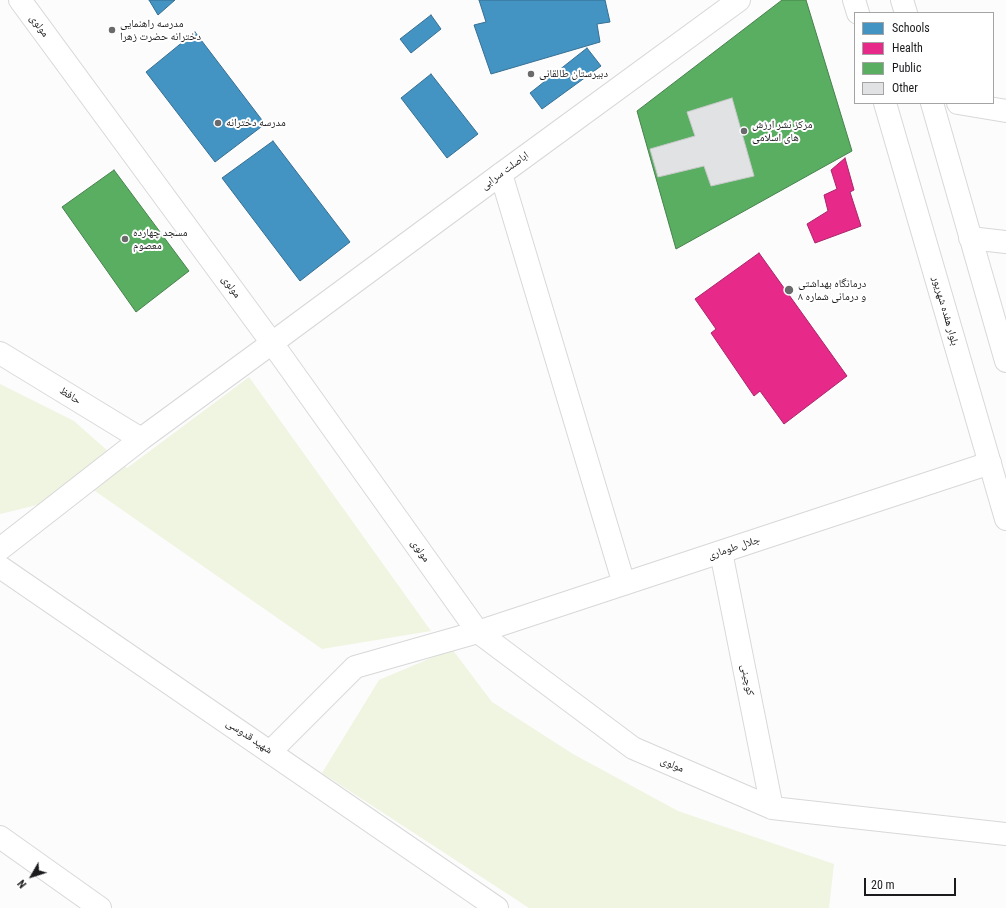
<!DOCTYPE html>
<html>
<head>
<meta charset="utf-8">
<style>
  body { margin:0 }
  #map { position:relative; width:1006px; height:908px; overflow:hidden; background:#fcfcfd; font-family:"Roboto Condensed",sans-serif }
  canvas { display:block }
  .legend { position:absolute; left:854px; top:12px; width:140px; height:92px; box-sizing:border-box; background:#fff; border:1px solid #a4a4a5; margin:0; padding:5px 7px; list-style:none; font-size:12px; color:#1b1b1e }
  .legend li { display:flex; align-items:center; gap:8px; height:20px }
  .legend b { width:20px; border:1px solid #a4a4a5 }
  .north { position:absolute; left:12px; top:856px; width:40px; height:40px; -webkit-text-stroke:3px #fff; paint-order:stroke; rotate:231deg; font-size:11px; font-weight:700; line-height:16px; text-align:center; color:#1b1b1e }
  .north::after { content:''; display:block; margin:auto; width:14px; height:18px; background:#1b1b1e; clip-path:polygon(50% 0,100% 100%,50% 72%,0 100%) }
  .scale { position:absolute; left:864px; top:878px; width:92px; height:18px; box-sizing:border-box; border:2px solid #1b1b1e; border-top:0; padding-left:5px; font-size:12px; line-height:14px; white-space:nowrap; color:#1b1b1e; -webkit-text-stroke:3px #fff; paint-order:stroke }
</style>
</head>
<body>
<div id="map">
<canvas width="1006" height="908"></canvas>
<ul class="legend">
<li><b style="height:11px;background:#4393c3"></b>Schools</li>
<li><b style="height:11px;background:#e7298a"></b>Health</li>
<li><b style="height:11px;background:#5aae61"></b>Public</li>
<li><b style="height:11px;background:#e1e2e3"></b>Other</li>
</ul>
<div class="north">N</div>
<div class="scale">20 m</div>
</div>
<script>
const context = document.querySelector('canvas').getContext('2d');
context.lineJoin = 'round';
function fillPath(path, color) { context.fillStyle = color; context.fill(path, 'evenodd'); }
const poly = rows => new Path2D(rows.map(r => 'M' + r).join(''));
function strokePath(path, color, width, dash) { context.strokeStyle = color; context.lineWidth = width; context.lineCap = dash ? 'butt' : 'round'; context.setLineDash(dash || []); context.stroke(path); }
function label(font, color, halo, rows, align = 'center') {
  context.font = font + ' "Roboto Condensed","Noto Naskh Arabic",sans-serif'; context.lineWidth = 4; context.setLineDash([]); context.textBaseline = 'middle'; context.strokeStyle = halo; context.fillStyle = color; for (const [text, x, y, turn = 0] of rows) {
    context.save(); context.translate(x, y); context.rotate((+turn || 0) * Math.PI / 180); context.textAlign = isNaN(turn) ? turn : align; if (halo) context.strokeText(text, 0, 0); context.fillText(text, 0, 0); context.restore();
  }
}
fillPath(poly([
  [249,377,431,631,322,649,95,491,0,514,0,384,74,421,127,468],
  [452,649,492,702,573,754,678,811,834,864,829,908,529,908,322,773,379,680]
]), '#eff5e0');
const schools = poly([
  [149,0,175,0,158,15,149,0],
  [479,0,605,0,610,22,597,24,600,42,491,74,474,25,486,22,479,0],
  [431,15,441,29,411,53,400,39,431,15],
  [195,32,265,124,215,162,146,72,195,32],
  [587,48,601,66,542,109,530,93,587,48],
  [431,74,478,134,447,158,401,98,431,74],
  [273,141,350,242,300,281,222,178,273,141]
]);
fillPath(schools, '#4393c3');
strokePath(schools, '#376f92', 1);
const health = poly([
  [845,158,854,190,850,192,861,226,815,243,807,224,828,211,824,195,837,189,831,170,845,158],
  [759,253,847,376,784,424,760,391,754,396,711,333,716,329,695,299,759,253]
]);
fillPath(health, '#e7298a');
strokePath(health, '#aa256a', 1);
const public = poly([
  [782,0,806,0,852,151,676,249,637,111,782,0],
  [114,170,189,271,136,312,62,207,114,170]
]);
fillPath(public, '#5aae61');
strokePath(public, '#47824d', 1);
const building = poly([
  [732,98,754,176,711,186,704,166,658,177,650,149,695,136,687,112,732,98]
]);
fillPath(building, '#e1e2e3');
strokePath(building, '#c9c9cb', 1);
const minor = poly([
  [20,0,272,343,478,632,633,748,772,808,1006,834],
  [958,103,1006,111],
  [501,174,624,584],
  [970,238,1006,242],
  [0,353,141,439],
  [0,549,141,439,272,343],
  [721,552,772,808],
  [0,567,497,908],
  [270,752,355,667,478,632,990,463],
  [0,837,100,908]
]);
const tertiary = poly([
  [272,343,501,174,739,0]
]);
const secondary = poly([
  [854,0,858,13],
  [902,0,906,13],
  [885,103,1006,519],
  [932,103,1006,361]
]);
strokePath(minor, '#d8d8da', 24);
strokePath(tertiary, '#d8d8da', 24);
strokePath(secondary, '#d8d8da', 24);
strokePath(minor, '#fff', 22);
strokePath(tertiary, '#fff', 22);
strokePath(secondary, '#fff', 22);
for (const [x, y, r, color] of [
  [112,30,4,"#6a6a6c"],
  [531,74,4,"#6a6a6c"],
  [218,123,4,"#6a6a6c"],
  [744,131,4,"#6a6a6c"],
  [125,239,4,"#6a6a6c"],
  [789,290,5,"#6a6a6c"]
]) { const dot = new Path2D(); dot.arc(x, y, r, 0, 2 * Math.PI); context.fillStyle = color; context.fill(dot); strokePath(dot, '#fff', 1.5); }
label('11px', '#1b1b1e', '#fff', [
  ["مدرسه راهنمایی",120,24],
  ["دخترانه حضرت زهرا",120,37],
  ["دبیرستان طالقانی",539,74],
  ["مدرسه دخترانه",226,123],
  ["مرکز نشر ارزش",752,125],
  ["های اسلامی",752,138],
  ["مسجد چهارده",133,233],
  ["معصوم",133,246],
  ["درمانگاه بهداشتی",798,284],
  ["و درمانی شماره ۸",798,297]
], 'left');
label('11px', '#1b1b1e', '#fff', [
  ["مولوی",39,26,54],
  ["اباصلت سرابی",505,171,-36],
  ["مولوی",231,287,54],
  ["بلوار هفده شهریور",945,311,74],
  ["حافظ",70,396,32],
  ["جلال طوماری",734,548,-18],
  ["مولوی",420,551,55],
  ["کوچینی",747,680,79],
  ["شهید قدوسی",249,737,34],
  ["مولوی",672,765,23]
]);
</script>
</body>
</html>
